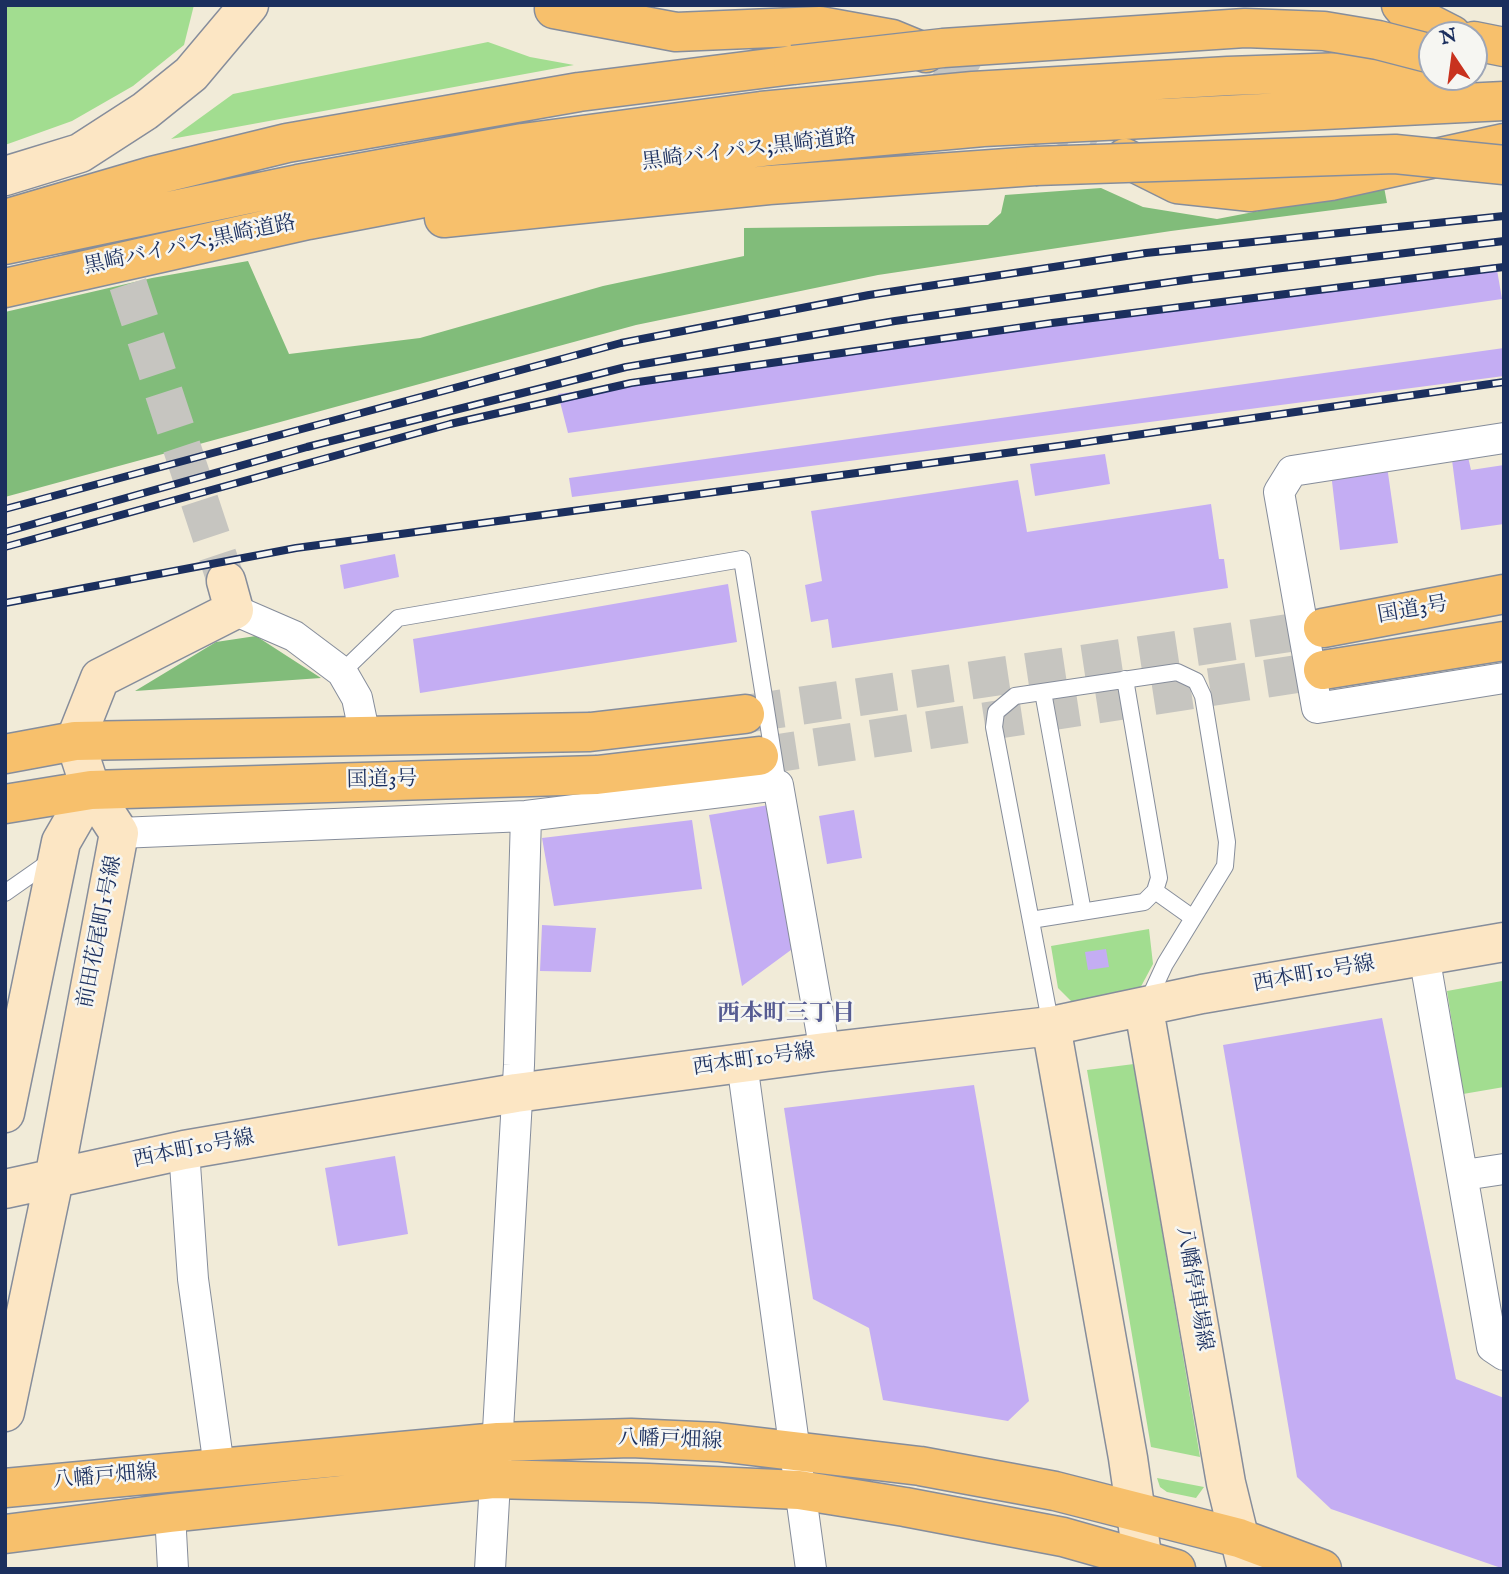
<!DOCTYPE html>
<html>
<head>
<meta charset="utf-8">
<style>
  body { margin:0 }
  #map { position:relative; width:1509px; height:1574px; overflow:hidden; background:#f1ebd8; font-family:"IM FELL English",serif }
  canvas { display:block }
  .frame { position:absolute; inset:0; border:7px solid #1b2f5e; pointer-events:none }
  .north { position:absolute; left:1418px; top:21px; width:70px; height:70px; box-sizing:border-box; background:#f6f6f2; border:2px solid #9ea6b7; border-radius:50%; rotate:347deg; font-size:19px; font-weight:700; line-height:28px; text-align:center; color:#1b2f5e }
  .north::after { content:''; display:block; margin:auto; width:24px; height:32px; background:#c8321e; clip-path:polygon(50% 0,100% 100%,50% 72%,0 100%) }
</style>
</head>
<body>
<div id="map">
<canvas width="1509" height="1574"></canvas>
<div class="frame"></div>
<div class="north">N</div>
</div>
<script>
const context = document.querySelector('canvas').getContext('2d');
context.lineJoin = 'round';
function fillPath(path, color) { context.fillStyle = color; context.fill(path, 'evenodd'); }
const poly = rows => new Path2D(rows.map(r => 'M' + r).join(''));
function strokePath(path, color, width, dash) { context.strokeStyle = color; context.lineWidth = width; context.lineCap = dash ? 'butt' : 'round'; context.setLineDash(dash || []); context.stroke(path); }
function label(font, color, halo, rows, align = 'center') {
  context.font = font + ' "IM FELL English","Noto Serif JP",serif'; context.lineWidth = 5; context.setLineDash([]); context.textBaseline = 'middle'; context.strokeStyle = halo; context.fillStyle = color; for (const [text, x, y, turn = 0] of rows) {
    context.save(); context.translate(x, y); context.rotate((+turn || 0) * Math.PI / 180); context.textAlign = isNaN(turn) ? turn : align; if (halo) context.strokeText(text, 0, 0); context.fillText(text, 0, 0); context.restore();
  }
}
fillPath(poly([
  [5,5,194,5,184,45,133,86,72,121,5,145],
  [488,42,530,57,574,65,171,139,233,94],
  [1149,929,1153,964,1137,994,1075,1005,1058,988,1051,946],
  [1502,981,1504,1087,1463,1094,1447,991],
  [1134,1064,1200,1457,1151,1447,1087,1070],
  [1157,1478,1204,1487,1196,1498,1167,1492,1160,1487]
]), '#a2dd90');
fillPath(poly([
  [1384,187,1387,203,1171,231,878,275,636,325,5,497,5,312,152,278,248,261,289,354,420,338,603,286,744,256,744,228,988,225,1001,213,1005,195,1101,188,1143,207,1217,219],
  [256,636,321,678,135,691,216,642]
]), '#81bc7a');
fillPath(poly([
  [1496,264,1502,299,568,433,558,394],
  [1504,348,1504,376,572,497,569,478],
  [1105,454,1110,484,1035,496,1030,464],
  [1468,457,1471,470,1504,465,1504,524,1461,530,1452,460],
  [1387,466,1398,543,1340,550,1331,473],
  [1018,480,1027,532,1211,504,1219,559,1224,559,1228,588,832,648,828,619,811,622,805,585,822,581,811,511],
  [395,554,399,577,344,589,340,565],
  [728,584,737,642,420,693,413,639],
  [769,805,795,947,742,986,709,815],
  [854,810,862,858,827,864,819,816],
  [692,820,702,889,554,906,542,838],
  [542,925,596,928,591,972,540,971],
  [1106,949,1109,967,1088,970,1085,952],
  [1382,1018,1456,1379,1504,1398,1504,1569,1331,1509,1297,1477,1223,1045],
  [974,1085,1029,1401,1008,1421,883,1400,869,1328,813,1299,784,1108],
  [395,1156,408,1234,338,1246,325,1168]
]), '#c4adf3');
strokePath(poly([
  [110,230,226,581]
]), '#c6c5c0', 38, [38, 19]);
strokePath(poly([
  [941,59,1096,144],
  [745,714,1323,628],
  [759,756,1323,670]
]), '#c6c5c0', 38, [38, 19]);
const lane = poly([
  [342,672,398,618,742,559,778,785],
  [1043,692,1083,912],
  [1155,891,1193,918],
  [5,893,52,860],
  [1031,920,1144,902,1155,891,1159,878,1125,679],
  [1051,1026,994,727,996,712,1015,696,1177,672,1196,681,1203,696,1227,842,1225,866,1165,964,1147,1003]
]);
const street = poly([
  [1504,438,1292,471,1279,492,1317,708,1504,678],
  [234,610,294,636,342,672,357,698,365,736],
  [119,833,526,816,778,785,825,1052],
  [1424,955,1492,1347,1504,1355],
  [742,1063,811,1569],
  [184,1150,193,1279,219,1467],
  [1464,1175,1504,1169],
  [170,1513,173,1569],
  [490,1569,519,1065,526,816]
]);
const secondary = poly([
  [5,176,80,153,145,111,191,74,249,5],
  [91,790,75,741,100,678,234,610,226,581],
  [1144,1009,1226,1483,1247,1569],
  [1051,1026,1128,1458,1144,1569],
  [5,1113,61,842,91,790,119,833,54,1179,5,1412],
  [5,1189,184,1150,516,1093,825,1052,1051,1026,1202,994,1504,942]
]);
const primary = poly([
  [5,1488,498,1442,631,1438,718,1442,920,1466,1055,1491,1239,1538,1322,1569],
  [5,1534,170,1513,493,1479,649,1483,799,1490,905,1507,1063,1537,1176,1569]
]);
const highway = poly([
  [1401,5,1407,12,1452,35],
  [554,9,676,32,820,26,892,39,926,53],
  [1474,41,1504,47],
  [1125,158,1177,184,1251,192,1331,181,1504,143],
  [444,218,769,185,1035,166],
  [5,219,152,176,287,143,579,92,793,65],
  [5,245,298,184,523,143,761,111,973,91,1228,76,1432,69],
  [5,288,308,220,528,178,771,146,983,127,1504,101],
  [1323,628,1504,594],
  [1323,670,1504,641],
  [5,754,75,741,590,732,745,714],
  [5,804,91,790,597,775,759,756]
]);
strokePath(lane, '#868d9b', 18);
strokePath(street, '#868d9b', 32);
strokePath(secondary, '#868d9b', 41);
strokePath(primary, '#868d9b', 41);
strokePath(highway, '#868d9b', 41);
strokePath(lane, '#fff', 16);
strokePath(street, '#fff', 30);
strokePath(secondary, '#fce6c4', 38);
strokePath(primary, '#f7c06c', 38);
strokePath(highway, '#f7c06c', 38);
const rail = poly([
  [5,509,621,343,869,295,1146,253,1504,216],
  [5,532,307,447,626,367,895,321,1192,279,1504,241],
  [5,547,450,424,631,383,1052,323,1504,267],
  [5,603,296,548,1066,445,1504,382]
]);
strokePath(rail, '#1b2f5e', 8);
strokePath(rail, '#f6f6f2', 5, [16]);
const highwayBridge = poly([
  [793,65,943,48,1245,28,1324,31,1378,40,1432,54],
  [1035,166,1395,154,1504,165]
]);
strokePath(highwayBridge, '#868d9b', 41, []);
strokePath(highwayBridge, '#f7c06c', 38);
label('21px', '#1b2f5e', '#f6f6f2', [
  ["黒崎バイパス;黒崎道路",749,151,-7],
  ["黒崎バイパス;黒崎道路",190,246,-12],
  ["国道3号",1413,611,-10],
  ["国道3号",382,781,-1],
  ["前田花尾町1号線",101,932,-79],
  ["西本町10号線",1314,975,-10],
  ["西本町10号線",754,1061,-8],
  ["西本町10号線",194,1150,-11],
  ["八幡停車場線",1193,1289,80],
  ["八幡戸畑線",670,1441,2],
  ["八幡戸畑線",105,1478,-5]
]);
label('bold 23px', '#565b92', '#f6f6f2', [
  ["西本町三丁目",786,1015]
]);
</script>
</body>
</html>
